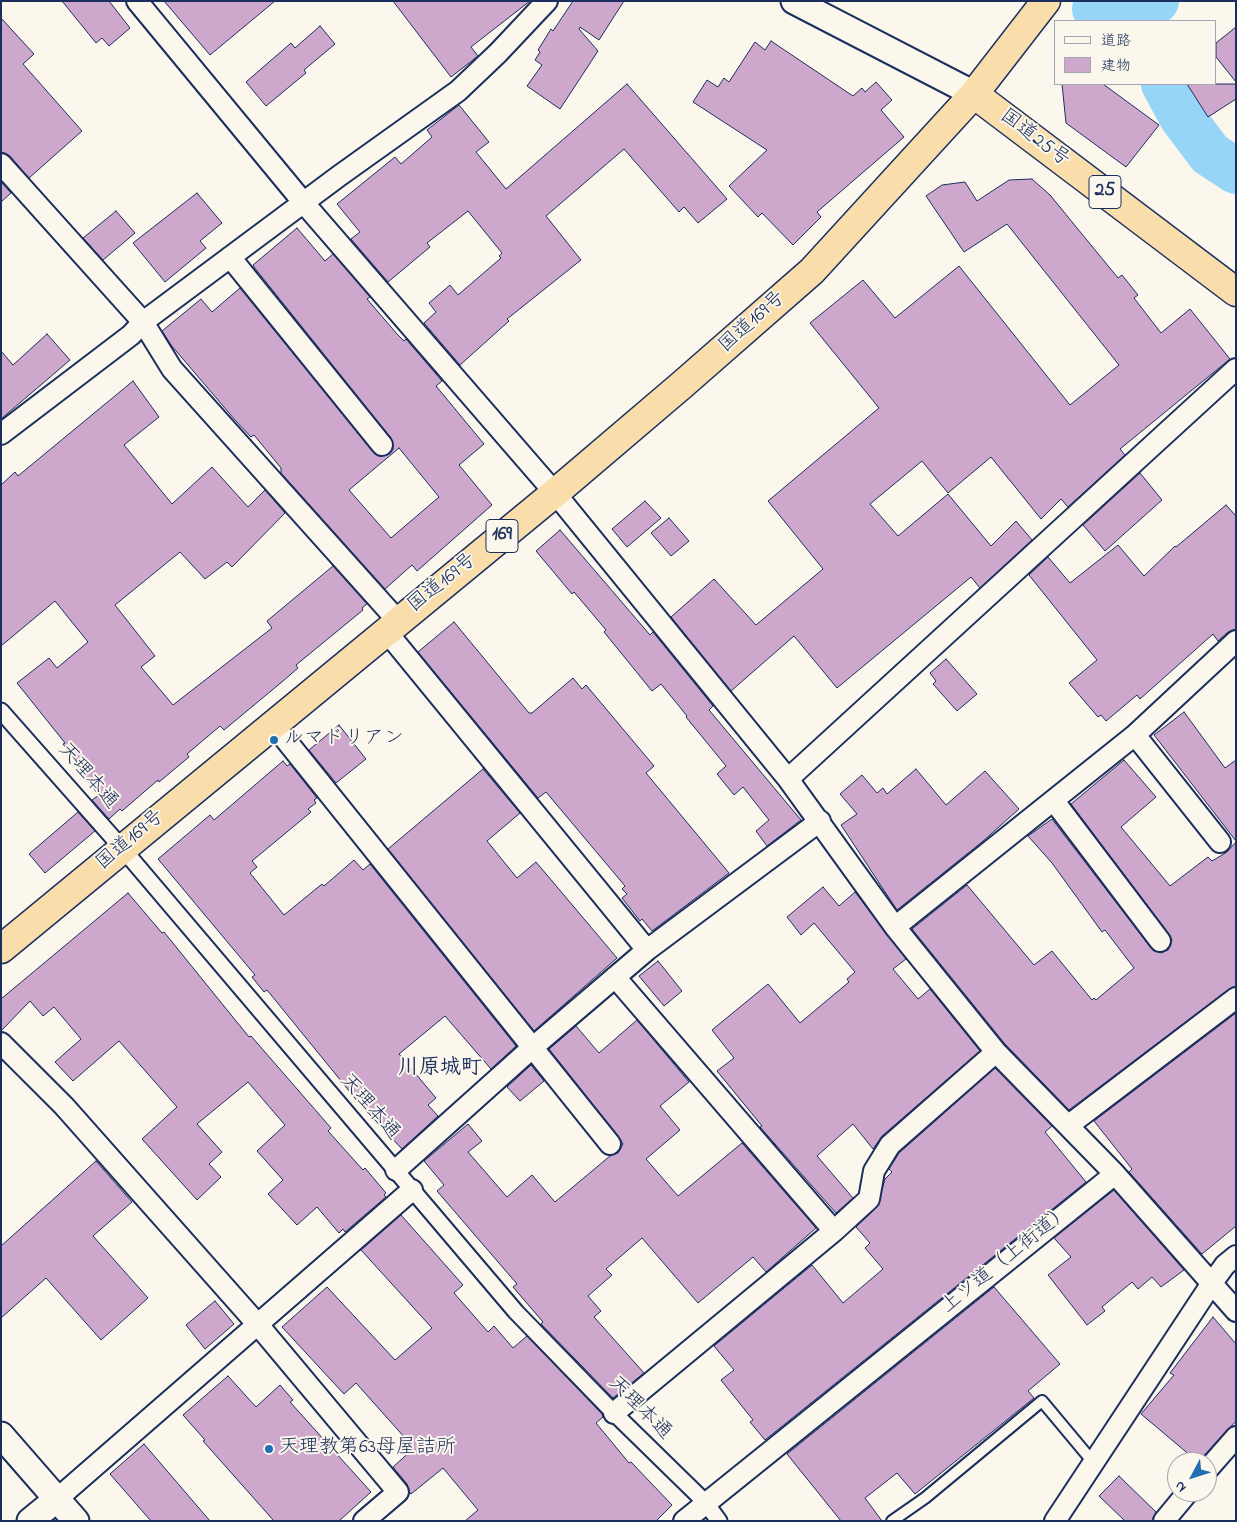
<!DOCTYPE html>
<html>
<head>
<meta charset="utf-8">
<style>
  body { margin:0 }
  #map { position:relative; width:1237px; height:1522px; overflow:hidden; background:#fbf7ec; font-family:"Indie Flower","Klee One",sans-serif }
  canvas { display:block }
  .frame { position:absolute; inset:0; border:2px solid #1b2f5e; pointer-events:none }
  .legend { position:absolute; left:1054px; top:20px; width:162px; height:65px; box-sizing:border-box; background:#fbf7ec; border:1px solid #a1a7b3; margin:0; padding:6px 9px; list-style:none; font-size:15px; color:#1b2f5e }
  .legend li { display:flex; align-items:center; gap:10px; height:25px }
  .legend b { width:25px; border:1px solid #a1a7b3 }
  .north { position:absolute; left:1167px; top:1452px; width:50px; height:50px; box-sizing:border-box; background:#fbf7ec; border:1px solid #a1a7b3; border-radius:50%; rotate:230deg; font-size:14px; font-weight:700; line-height:20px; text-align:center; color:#1b2f5e }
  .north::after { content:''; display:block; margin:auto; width:18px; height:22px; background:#1f6fb2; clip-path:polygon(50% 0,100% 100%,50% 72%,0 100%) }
</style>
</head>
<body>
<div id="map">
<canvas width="1237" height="1522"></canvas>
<div class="frame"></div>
<ul class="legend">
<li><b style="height:6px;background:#fbf7ec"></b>道路</li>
<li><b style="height:14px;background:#cea7cd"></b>建物</li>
</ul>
<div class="north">N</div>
</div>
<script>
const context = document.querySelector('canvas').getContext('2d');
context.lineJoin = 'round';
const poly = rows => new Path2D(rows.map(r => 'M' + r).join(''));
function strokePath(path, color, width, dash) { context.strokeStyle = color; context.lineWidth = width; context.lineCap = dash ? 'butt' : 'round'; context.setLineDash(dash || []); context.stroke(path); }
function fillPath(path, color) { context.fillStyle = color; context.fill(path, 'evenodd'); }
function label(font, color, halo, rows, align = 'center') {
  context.font = font + ' "Indie Flower","Klee One",sans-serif'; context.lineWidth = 4; context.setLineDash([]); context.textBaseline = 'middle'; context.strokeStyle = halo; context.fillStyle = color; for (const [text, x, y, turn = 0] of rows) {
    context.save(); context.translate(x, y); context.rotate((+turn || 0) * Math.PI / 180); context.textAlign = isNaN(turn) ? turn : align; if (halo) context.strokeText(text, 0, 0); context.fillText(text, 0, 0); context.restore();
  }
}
strokePath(poly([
  [1095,9,1124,10,1148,5,1156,1],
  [1164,84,1182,117,1210,154,1236,171]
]), '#96d5f8', 46);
const building = poly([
  [62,1,109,1,130,28,109,46,102,38,96,43,62,1],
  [164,1,275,1,210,55,164,1],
  [393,1,530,1,471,47,478,56,451,77,393,1],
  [573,1,624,1,599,40,580,27,579,29,598,51,560,109,527,86,542,65,535,60,540,52,538,50,551,29,553,31,573,1],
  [1,18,34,54,23,64,82,131,29,178,10,156,1,152,1,18],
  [320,26,335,44,304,70,306,73,266,106,246,82,291,43,295,48,320,26],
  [1236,27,1236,82,1216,57,1216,43,1236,27],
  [771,41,853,96,862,88,865,92,876,82,892,100,881,110,904,137,817,212,821,217,793,245,762,213,758,217,729,186,767,150,693,102,707,80,718,87,724,78,729,82,755,42,765,50,771,41],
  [627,84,727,199,698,223,684,207,679,212,624,149,546,216,581,260,507,319,509,321,460,365,424,323,436,312,429,303,450,285,458,295,501,258,499,256,502,253,468,211,427,243,430,247,388,282,351,239,360,232,337,204,395,157,401,164,432,137,427,130,459,105,489,142,476,152,506,189,627,84],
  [1062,84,1103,84,1159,125,1126,167,1066,123,1062,84],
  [1187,84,1236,84,1236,99,1208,117,1187,84],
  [1032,179,1050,195,1118,278,1122,275,1138,295,1134,298,1161,333,1190,309,1230,359,1120,449,1125,455,1068,507,1061,499,1041,519,991,457,948,493,922,461,870,504,898,536,948,494,991,546,1016,521,1032,540,980,588,971,577,837,688,794,636,731,691,671,617,714,579,756,625,823,569,768,501,879,408,810,323,863,280,895,318,959,266,1070,405,1119,365,1007,224,964,252,926,196,942,185,965,182,977,201,1009,180,1032,179],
  [1,182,11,193,1,202,1,182],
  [197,193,222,223,200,241,206,248,165,282,133,243,197,193],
  [116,211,135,233,103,260,83,238,116,211],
  [297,228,325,261,333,254,370,297,367,299,397,334,404,341,406,339,442,381,436,386,484,444,459,465,492,505,417,571,412,565,385,589,281,473,281,468,254,435,251,437,235,420,171,345,162,331,201,299,212,312,240,288,373,452,378,456,389,454,393,449,391,438,254,267,253,265,297,228],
  [399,448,439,497,391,538,349,490,399,448],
  [47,334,70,360,1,419,1,351,13,365,47,334],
  [133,381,159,417,124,445,172,504,212,467,248,507,265,490,285,513,232,567,227,562,205,579,180,552,115,605,155,656,141,667,173,705,272,628,267,621,333,566,367,604,362,608,363,610,296,665,298,668,283,681,224,730,220,726,187,754,189,757,159,782,158,780,122,811,120,809,109,819,92,800,99,795,74,765,77,762,63,744,65,743,17,683,49,658,57,668,88,642,55,601,1,646,1,485,15,472,18,476,133,381],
  [1140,473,1162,500,1105,551,1083,525,1140,473],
  [645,501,661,518,627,547,612,529,645,501],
  [1226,505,1236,516,1236,629,1228,632,1218,641,1213,634,1140,699,1137,695,1106,721,1101,715,1098,717,1069,683,1097,660,1029,575,1048,557,1070,583,1118,545,1144,576,1175,546,1176,547,1226,505],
  [669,518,689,541,671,556,651,533,669,518],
  [560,530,650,635,653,632,713,706,709,710,801,820,767,846,756,831,769,820,743,787,734,795,717,774,726,766,686,717,687,716,661,684,652,691,604,632,606,630,574,592,572,594,536,551,560,530],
  [454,622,529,713,532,713,573,678,582,689,586,685,654,766,646,773,729,873,652,931,642,919,640,921,622,898,627,894,622,889,625,886,546,792,538,798,418,652,454,622],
  [946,659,977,694,957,711,933,684,936,681,930,673,946,659],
  [1184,712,1225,768,1236,760,1236,841,1154,735,1184,712],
  [339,725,366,759,336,783,309,750,339,725],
  [1124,760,1156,797,1121,827,1170,886,1208,857,1212,861,1227,852,1236,842,1236,986,1229,989,1069,1110,1005,1044,912,929,967,885,1034,965,1052,951,1092,1000,1094,998,1096,1000,1134,968,1105,930,1102,932,1052,863,1028,836,1052,819,1151,948,1161,953,1168,950,1172,940,1169,934,1071,804,1124,760],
  [283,761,287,766,290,764,317,798,314,800,316,803,308,809,311,812,252,861,257,867,250,873,284,915,322,884,324,886,354,860,363,870,370,864,516,1046,491,1069,445,1016,399,1054,436,1098,428,1105,438,1116,402,1149,359,1103,267,990,264,992,252,977,255,975,158,859,210,815,214,820,283,761],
  [483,769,520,813,487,841,517,878,536,862,617,958,534,1031,388,849,483,769],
  [916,769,946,805,985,771,1019,809,982,842,897,910,841,825,857,814,840,794,862,775,877,793,883,788,887,794,916,769],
  [78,812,95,831,45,873,29,854,78,812],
  [823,887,839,906,855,892,906,959,893,969,918,999,930,989,980,1051,882,1136,873,1149,853,1124,817,1156,853,1198,836,1213,760,1127,762,1126,717,1071,734,1058,712,1030,768,984,800,1023,849,982,847,979,855,972,814,923,801,935,787,917,823,887],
  [128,893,162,933,164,932,249,1037,251,1036,331,1128,328,1131,363,1170,365,1168,386,1193,384,1195,386,1197,345,1232,343,1229,339,1233,317,1207,297,1225,268,1194,283,1180,257,1151,285,1125,248,1082,197,1124,222,1152,209,1164,221,1177,197,1200,142,1139,177,1107,119,1041,73,1081,55,1062,81,1039,54,1007,43,1016,30,1001,1,1031,1,999,128,893],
  [658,961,682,991,664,1006,639,976,658,961],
  [1236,1013,1236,1226,1202,1254,1129,1172,1132,1169,1094,1121,1236,1013],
  [637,1020,689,1082,660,1106,680,1130,646,1159,678,1196,742,1143,816,1228,766,1272,753,1257,698,1303,642,1238,606,1269,612,1275,588,1296,601,1311,594,1317,644,1373,613,1398,541,1324,543,1322,513,1287,517,1284,437,1191,444,1185,424,1161,468,1124,482,1141,468,1152,507,1197,532,1175,555,1202,610,1156,618,1153,623,1144,619,1137,549,1049,576,1026,599,1053,637,1020],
  [531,1065,544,1081,520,1101,507,1087,531,1065],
  [995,1068,1052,1126,1045,1132,1086,1182,765,1440,750,1422,753,1420,721,1380,734,1370,714,1346,812,1265,843,1303,883,1269,865,1248,870,1243,856,1227,877,1207,885,1179,892,1172,889,1169,899,1153,995,1068],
  [96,1161,132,1202,93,1236,148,1298,101,1340,46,1278,1,1318,1,1246,96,1161],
  [1114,1190,1184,1270,1161,1287,1152,1277,1138,1289,1132,1282,1102,1307,1105,1311,1087,1325,1048,1275,1071,1257,1054,1238,1114,1190],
  [401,1215,463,1285,454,1293,488,1332,494,1326,513,1348,527,1336,602,1414,603,1417,596,1423,629,1463,631,1462,672,1505,656,1521,465,1521,478,1510,443,1468,411,1494,410,1493,407,1484,393,1467,414,1448,356,1383,344,1394,282,1327,327,1287,395,1360,432,1328,361,1250,401,1215],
  [994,1287,1060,1364,1028,1391,1034,1398,915,1494,897,1473,865,1498,882,1521,841,1521,787,1454,994,1287],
  [215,1301,234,1324,205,1349,186,1325,215,1301],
  [1213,1317,1236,1344,1236,1421,1198,1462,1141,1414,1174,1375,1170,1373,1213,1317],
  [228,1376,256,1407,280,1385,293,1400,290,1402,371,1492,339,1521,274,1521,203,1441,205,1440,183,1415,228,1376],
  [144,1444,210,1521,151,1521,110,1474,144,1444],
  [1119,1476,1156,1512,1152,1521,1125,1521,1099,1496,1119,1476]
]);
fillPath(building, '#cea7cd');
strokePath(building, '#1b2f5e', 1);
const service = poly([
  [892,1521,925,1498,1042,1401,1093,1462]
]);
const pedestrian = poly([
  [1,711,122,848,516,1312,614,1413,705,1502,719,1521]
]);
const minor = poly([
  [137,1,303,202,555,493,788,779,895,927,996,1052,1115,1174,1236,1311],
  [1,164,143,322,172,369,398,621],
  [230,257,382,445],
  [1,434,131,335,143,322,339,176,458,91,498,53,547,1],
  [386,631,647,950],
  [273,724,610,1144],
  [1135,735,1220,842],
  [788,779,1236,369],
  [1054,801,1160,941],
  [895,927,1135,735,1236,641],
  [615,977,834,1231],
  [1,1043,64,1106,259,1326,398,1492,364,1521],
  [1069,1125,1236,998],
  [396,1170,532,1048,647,950,820,821],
  [614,1413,834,1231,869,1199,874,1171,890,1145,996,1052],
  [1207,1470,1236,1437],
  [57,1499,412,1190],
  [684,1521,1115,1174],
  [1055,1521,1212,1283,1225,1265,1236,1256],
  [1164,1521,1188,1492]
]);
const tertiary = poly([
  [794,1,974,94],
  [1,1435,76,1521],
  [30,1521,57,1499]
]);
const trunk = poly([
  [974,94,1236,292],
  [1,949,555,493,683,384,812,271,974,94,1046,1]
]);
strokePath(service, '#1b2f5e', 14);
strokePath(pedestrian, '#1b2f5e', 19);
strokePath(minor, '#1b2f5e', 24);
strokePath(tertiary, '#1b2f5e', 29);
strokePath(trunk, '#1b2f5e', 31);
strokePath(service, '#fbf7ec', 10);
strokePath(pedestrian, '#fbf7ec', 15);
strokePath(minor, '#fbf7ec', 20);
strokePath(tertiary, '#fbf7ec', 25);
strokePath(trunk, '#f9deab', 28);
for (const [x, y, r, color] of [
  [274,740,5,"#1f6fb2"],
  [269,1449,5,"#1f6fb2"]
]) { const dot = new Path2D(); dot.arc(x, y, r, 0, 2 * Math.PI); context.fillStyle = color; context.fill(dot); strokePath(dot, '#fbf7ec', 2); }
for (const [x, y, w] of [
  [1105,192,32],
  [502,536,32]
]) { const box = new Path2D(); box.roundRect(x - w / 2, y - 16.5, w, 33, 4); context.fillStyle = '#fbf7ec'; context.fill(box); strokePath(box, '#1b2f5e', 1); }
label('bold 19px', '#1b2f5e', null, [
  ["25",1105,192],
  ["169",502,536]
]);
label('20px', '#1b2f5e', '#fbf7ec', [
  ["国道25号",1034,139,37],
  ["国道169号",753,323,-42],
  ["国道169号",443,584,-39],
  ["天理本通",87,777,49],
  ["国道169号",131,841,-40],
  ["天理本通",369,1108,49],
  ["上ツ道（上街道）",1007,1260,-39],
  ["天理本通",639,1409,45]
]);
label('20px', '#1b2f5e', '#fbf7ec', [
  ["ルマドリアン",284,740],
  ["天理教第63母屋詰所",279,1449]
], 'left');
label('bold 21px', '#1b2f5e', '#fbf7ec', [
  ["川原城町",440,1070]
]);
</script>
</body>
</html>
